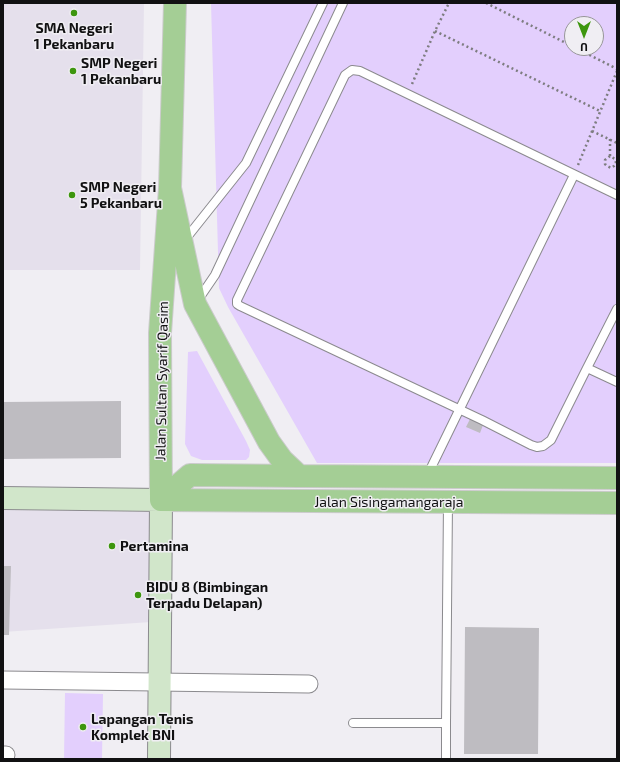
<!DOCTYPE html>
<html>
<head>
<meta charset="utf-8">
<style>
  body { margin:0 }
  #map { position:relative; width:620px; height:762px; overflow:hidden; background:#f0eef3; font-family:"Exo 2",sans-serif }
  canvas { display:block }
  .frame { position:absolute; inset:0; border:4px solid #111112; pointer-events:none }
  .north { position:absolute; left:564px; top:16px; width:40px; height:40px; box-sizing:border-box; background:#f0eef3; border:1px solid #979699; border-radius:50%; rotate:180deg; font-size:11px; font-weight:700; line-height:16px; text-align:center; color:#111112 }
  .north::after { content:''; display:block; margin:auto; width:14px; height:18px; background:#3d960e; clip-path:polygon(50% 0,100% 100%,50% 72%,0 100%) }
</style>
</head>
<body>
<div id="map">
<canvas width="620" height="762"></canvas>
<div class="frame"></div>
<div class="north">U</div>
</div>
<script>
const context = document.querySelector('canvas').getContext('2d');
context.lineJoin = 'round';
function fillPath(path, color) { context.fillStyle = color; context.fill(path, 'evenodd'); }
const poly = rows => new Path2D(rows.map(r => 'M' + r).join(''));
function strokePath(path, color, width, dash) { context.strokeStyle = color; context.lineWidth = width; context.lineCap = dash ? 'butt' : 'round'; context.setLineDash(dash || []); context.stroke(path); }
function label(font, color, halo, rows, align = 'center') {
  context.font = font + ' "Exo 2",sans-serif'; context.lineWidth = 3; context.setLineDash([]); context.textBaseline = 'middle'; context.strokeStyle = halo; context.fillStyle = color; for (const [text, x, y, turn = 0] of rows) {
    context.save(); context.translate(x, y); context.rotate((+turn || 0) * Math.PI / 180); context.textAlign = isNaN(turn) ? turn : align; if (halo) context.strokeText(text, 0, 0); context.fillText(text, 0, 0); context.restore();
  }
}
fillPath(poly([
  [3,3,144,3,140,270,3,270],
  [3,510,150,512,151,622,3,632]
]), '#e5e0ec');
fillPath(poly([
  [211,3,617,3,617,463,317,463,228,307,219,288],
  [572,24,596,24,596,48,572,48],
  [197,351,246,441,250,450,249,457,246,460,202,460,191,456,185,444,188,352],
  [65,693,103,694,102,759,64,759]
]), '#e3cffd');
fillPath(poly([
  [121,401,121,458,3,459,3,402],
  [470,419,483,425,480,433,466,427],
  [3,566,11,566,9,635,3,635],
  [465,627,539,628,538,754,464,754]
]), '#bebcc1');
const service = poly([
  [617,195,360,71,352,70,345,75,237,300,237,304,240,306,482,420,531,445,537,447,543,446,551,440,587,368,617,382],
  [184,241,246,163,323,3],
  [198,300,215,275,343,3],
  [587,368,617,309],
  [427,476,574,175],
  [353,723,446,723,446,759],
  [446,723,448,502]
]);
const minor = poly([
  [3,680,309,684],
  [3,755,6,755]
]);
const secondary = poly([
  [3,498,161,500,159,759]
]);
const primary = poly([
  [170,188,195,304,269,442,282,460,299,476,617,478],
  [161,500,160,333,170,188,175,3],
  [161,500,617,503],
  [161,500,190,475,299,476]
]);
strokePath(service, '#8b8a8e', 10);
strokePath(minor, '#8b8a8e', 19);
strokePath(secondary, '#8b8a8e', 24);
strokePath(primary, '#cbcbcb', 24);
strokePath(poly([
  [486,3,572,46],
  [435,31,600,111],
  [576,48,617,69],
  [412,84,435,31,449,3],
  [592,131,617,143],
  [610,139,610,156,615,159,616,163,614,166,611,168,607,166,605,164,605,160,610,156],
  [578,165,617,71]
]), '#7e7d80', 2.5, [2, 3]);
strokePath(service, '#fff', 8);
strokePath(minor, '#fff', 17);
strokePath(secondary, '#d1e6ca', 22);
strokePath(primary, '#a4ce95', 22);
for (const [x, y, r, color] of [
  [74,13,4,"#3d960e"],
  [73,71,4,"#3d960e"],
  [72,195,4,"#3d960e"],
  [112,546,4,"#3d960e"],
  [138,595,4,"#3d960e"],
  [83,727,4,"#3d960e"]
]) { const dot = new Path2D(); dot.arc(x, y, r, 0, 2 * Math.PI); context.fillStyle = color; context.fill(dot); strokePath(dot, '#f0eef3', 1.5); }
label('bold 14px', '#111112', '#f0eef3', [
  ["SMA Negeri",74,28,"center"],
  ["1 Pekanbaru",74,44,"center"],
  ["SMP Negeri",81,63],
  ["1 Pekanbaru",81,79],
  ["SMP Negeri",80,187],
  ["5 Pekanbaru",80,203],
  ["Pertamina",120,546],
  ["BIDU 8 (Bimbingan",146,587],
  ["Terpadu Delapan)",146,603],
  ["Lapangan Tenis",91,719],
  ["Komplek BNI",91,735]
], 'left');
label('14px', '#111112', '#f0eef3', [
  ["Jalan Sultan Syarif Qasim",162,381,-89],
  ["Jalan Sisingamangaraja",389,502]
]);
</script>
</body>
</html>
